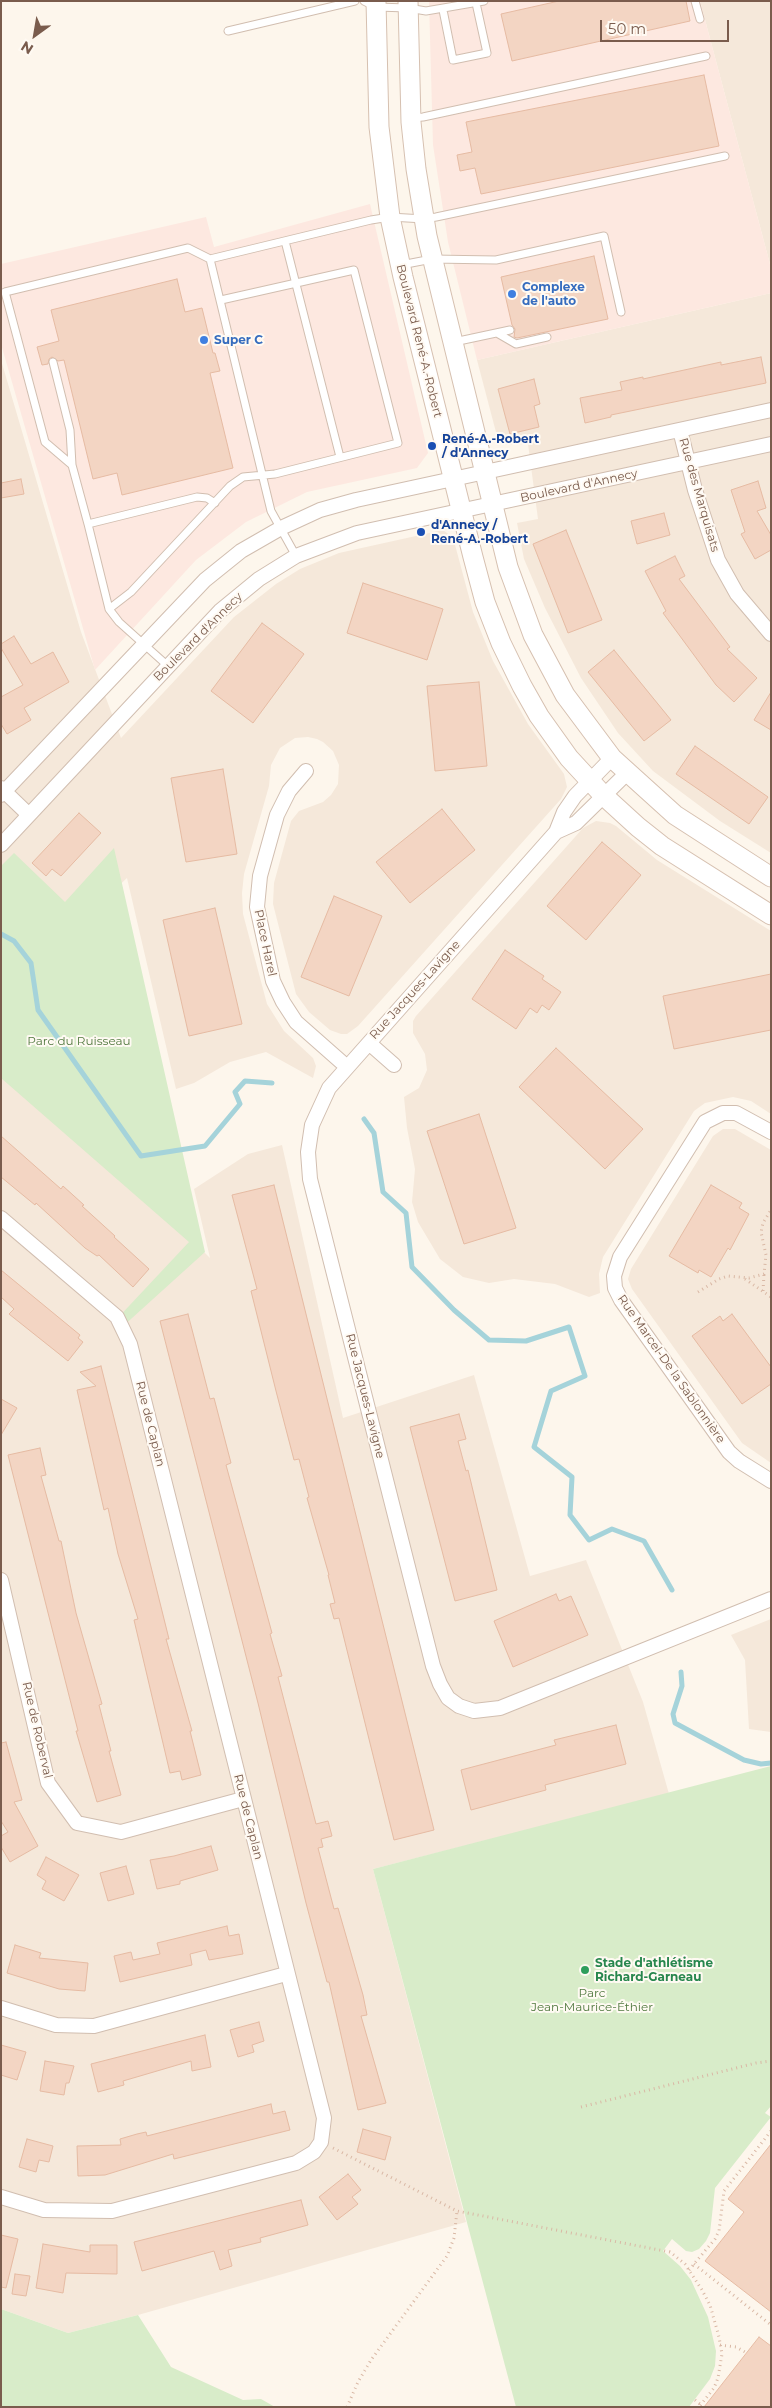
<!DOCTYPE html>
<html>
<head>
<meta charset="utf-8">
<style>
  body { margin:0 }
  #map { position:relative; width:772px; height:2408px; overflow:hidden; background:#fdf6ec; font-family:Montserrat,sans-serif }
  canvas { display:block }
  .frame { position:absolute; inset:0; border:2px solid #7a5c4d; pointer-events:none }
  .north { position:absolute; left:10px; top:10px; width:50px; height:50px; -webkit-text-stroke:4px #fffaf3; paint-order:stroke; rotate:212deg; font-size:14px; font-weight:700; line-height:20px; text-align:center; color:#7a5c4d }
  .north::after { content:''; display:block; margin:auto; width:18px; height:22px; background:#7a5c4d; clip-path:polygon(50% 0,100% 100%,50% 72%,0 100%) }
  .scale { position:absolute; left:600px; top:20px; width:129px; height:22px; box-sizing:border-box; border:2px solid #7a5c4d; border-top:0; padding-left:6px; font-size:15px; line-height:18px; white-space:nowrap; color:#7a5c4d; -webkit-text-stroke:4px #fffaf3; paint-order:stroke }
</style>
</head>
<body>
<div id="map">
<canvas width="772" height="2408"></canvas>
<div class="frame"></div>
<div class="north">N</div>
<div class="scale">50 m</div>
</div>
<script>
const context = document.querySelector('canvas').getContext('2d');
context.lineJoin = 'round';
function fillPath(path, color) { context.fillStyle = color; context.fill(path, 'evenodd'); }
const poly = rows => new Path2D(rows.map(r => 'M' + r).join(''));
function strokePath(path, color, width, dash) { context.strokeStyle = color; context.lineWidth = width; context.lineCap = dash ? 'butt' : 'round'; context.setLineDash(dash || []); context.stroke(path); }
function label(font, color, halo, rows, align = 'center') {
  context.font = font + ' Montserrat,sans-serif'; context.lineWidth = 4; context.setLineDash([]); context.textBaseline = 'middle'; context.strokeStyle = halo; context.fillStyle = color; for (const [text, x, y, turn = 0] of rows) {
    context.save(); context.translate(x, y); context.rotate((+turn || 0) * Math.PI / 180); context.textAlign = isNaN(turn) ? turn : align; if (halo) context.strokeText(text, 0, 0); context.fillText(text, 0, 0); context.restore();
  }
}
fillPath(poly([
  [700,1,771,1,771,268],
  [771,293,771,853,720,821,653,771,618,733,581,678,545,608,524,559,517,523,538,519,528,444,502,445,497,436,477,360],
  [1,360,81,632,121,738,234,617,276,584,300,569,339,553,443,530,451,536,454,541,473,612,493,661,528,724,564,774,567,787,561,799,358,1026,347,1034,341,1034,330,1030,309,1012,296,994,273,904,274,883,291,821,299,811,323,802,331,795,338,784,339,765,333,751,323,742,317,739,308,737,295,738,280,748,271,765,269,786,244,874,242,893,243,914,267,1004,284,1031,313,1058,316,1066,313,1078,266,1052,230,1062,194,1083,176,1089,127,878,1,996],
  [596,821,610,823,616,826,657,860,771,931,771,1114,751,1101,733,1097,705,1103,694,1111,603,1257,599,1274,600,1293,589,1297,555,1284,514,1279,489,1283,463,1277,440,1259,418,1222,412,1202,415,1169,407,1128,404,1097,419,1088,427,1070,425,1054,413,1033,413,1021,416,1016,583,828],
  [1,1049,210,1258,194,1189,248,1154,282,1145,343,1418,474,1375,530,1576,586,1560,643,1702,669,1794,373,1869,466,2222,138,2315,68,2333,1,2309],
  [723,1129,735,1129,771,1150,771,1463,742,1443,632,1289,628,1279,631,1269,713,1136],
  [771,1619,771,1732,749,1729,745,1660,731,1635]
]), '#f5e8da');
fillPath(poly([
  [429,1,700,1,771,268,771,293,477,360,448,242,433,145],
  [370,204,428,453,417,468,307,492,246,522,196,560,95,670,1,344,1,264,206,217,214,247]
]), '#fde8e0');
fillPath(poly([
  [114,848,205,1252,121,1328,114,1322,189,1242,1,1078,1,866,14,853,65,902],
  [771,1766,771,2106,765,2113,771,2117,715,2188,710,2233,706,2241,699,2249,692,2252,686,2251,672,2239,663,2251,680,2266,691,2280,708,2317,716,2351,715,2366,710,2379,689,2407,516,2407,373,1869],
  [1,2309,68,2333,138,2315,171,2367,243,2400,261,2399,275,2407,1,2407]
]), '#d8ecc9');
strokePath(poly([
  [1,934,14,941,31,963,38,1010,141,1156,205,1146,240,1104,235,1092,245,1081,272,1083],
  [364,1119,374,1133,383,1192,406,1213,412,1267,454,1310,489,1340,526,1341,569,1327,585,1376,551,1391,534,1447,572,1477,570,1515,589,1540,612,1529,644,1541,672,1590],
  [681,1672,682,1686,673,1714,675,1723,744,1760,761,1764,771,1763]
]), '#a5d3da', 5);
const building = poly([
  [559,1,686,1,690,21,512,61,501,14,559,1],
  [704,75,719,146,481,194,475,168,460,171,457,155,472,152,466,122,704,75],
  [594,256,608,319,517,338,514,337,515,329,512,325,501,277,594,256],
  [177,279,185,312,202,308,213,353,215,353,220,371,210,373,233,468,122,495,117,473,93,479,64,360,58,361,52,357,49,359,48,364,42,365,37,347,59,341,51,310,177,279],
  [761,357,766,383,611,415,611,417,585,423,580,398,622,390,620,382,643,377,643,379,721,362,721,365,761,357],
  [534,379,540,404,534,406,539,427,510,434,498,389,534,379],
  [21,479,24,494,1,498,1,483,21,479],
  [758,481,766,508,757,511,771,535,771,550,755,559,741,534,745,532,731,490,758,481],
  [664,513,670,535,637,544,631,521,664,513],
  [566,530,602,620,568,633,533,544,566,530],
  [675,556,685,576,679,579,730,647,727,649,757,678,734,702,716,685,663,613,666,611,645,571,675,556],
  [363,583,443,609,427,660,347,633,363,583],
  [262,623,304,654,253,723,211,691,262,623],
  [14,636,31,664,53,652,69,682,24,708,31,720,7,734,1,724,1,697,23,685,1,648,1,644,14,636],
  [614,650,671,720,644,741,588,672,614,650],
  [479,682,487,766,435,771,427,686,479,682],
  [771,692,771,730,754,720,771,692],
  [695,746,768,797,749,824,676,774,695,746],
  [223,769,237,854,186,862,171,778,223,769],
  [442,809,475,850,410,903,376,862,442,809],
  [79,813,101,833,61,876,52,869,46,876,32,863,79,813],
  [602,842,641,875,586,940,547,906,602,842],
  [334,896,382,916,349,996,301,977,334,896],
  [215,908,242,1024,189,1036,163,920,215,908],
  [505,950,544,976,542,979,561,992,549,1010,542,1005,537,1013,530,1008,516,1029,472,999,505,950],
  [771,974,771,1030,674,1049,663,996,771,974],
  [556,1048,643,1129,605,1169,519,1087,556,1048],
  [479,1114,516,1228,464,1244,427,1131,479,1114],
  [1,1136,61,1189,63,1186,84,1205,82,1206,115,1236,114,1237,149,1269,133,1287,99,1255,97,1256,85,1248,36,1203,35,1205,1,1177,1,1136],
  [274,1185,434,1830,394,1840,339,1618,334,1619,330,1604,335,1603,328,1575,329,1575,307,1498,309,1497,299,1459,294,1460,276,1391,251,1291,257,1289,232,1195,274,1185],
  [711,1185,742,1203,739,1208,749,1214,730,1250,728,1248,711,1277,699,1270,698,1273,669,1256,711,1185],
  [1,1270,80,1335,78,1338,83,1342,68,1361,9,1314,14,1309,1,1297,1,1270],
  [188,1314,210,1399,214,1398,231,1463,226,1465,272,1633,270,1634,282,1676,278,1677,316,1824,328,1821,332,1836,321,1839,323,1847,318,1848,334,1909,338,1908,363,1995,367,2015,361,2016,386,2103,358,2110,329,1982,327,1982,306,1903,258,1703,160,1321,188,1314],
  [732,1314,771,1367,771,1384,742,1404,692,1336,720,1316,723,1321,732,1314],
  [101,1366,169,1639,166,1639,192,1731,190,1731,201,1775,182,1780,180,1771,170,1773,134,1620,138,1619,118,1554,108,1508,104,1510,77,1390,96,1386,80,1372,101,1366],
  [1,1399,17,1408,1,1435,1,1399],
  [459,1414,466,1439,458,1441,466,1471,468,1470,497,1590,455,1601,410,1427,459,1414],
  [40,1448,46,1475,41,1476,59,1541,61,1541,76,1613,102,1704,99,1705,111,1751,109,1751,121,1795,97,1802,76,1731,78,1731,8,1455,40,1448],
  [556,1594,559,1601,571,1596,588,1635,513,1667,494,1621,556,1594],
  [616,1725,626,1764,545,1785,546,1790,471,1810,461,1770,556,1745,554,1740,616,1725],
  [6,1742,22,1800,14,1802,38,1846,10,1862,1,1847,1,1836,8,1832,1,1821,1,1743,6,1742],
  [211,1846,218,1870,180,1881,180,1884,157,1889,150,1860,174,1856,211,1846],
  [46,1857,79,1875,64,1901,42,1889,46,1881,37,1875,46,1857],
  [126,1866,134,1894,108,1901,100,1873,126,1866],
  [227,1926,229,1936,239,1934,243,1954,209,1960,206,1950,190,1954,192,1965,120,1982,114,1956,131,1952,133,1960,160,1954,157,1943,227,1926],
  [15,1945,41,1953,39,1958,88,1963,85,1991,59,1989,7,1973,15,1945],
  [259,2022,264,2041,252,2045,254,2052,238,2057,230,2030,259,2022],
  [205,2035,211,2067,192,2071,191,2061,123,2081,124,2085,98,2092,91,2064,205,2035],
  [1,2045,26,2052,17,2080,1,2075,1,2045],
  [45,2061,74,2066,69,2083,66,2083,64,2095,40,2091,45,2061],
  [271,2104,273,2114,285,2111,290,2130,174,2159,173,2154,105,2175,78,2176,77,2146,121,2145,120,2139,137,2134,146,2132,147,2136,271,2104],
  [363,2129,391,2137,385,2160,357,2152,363,2129],
  [27,2139,53,2146,49,2162,39,2160,36,2172,19,2167,27,2139],
  [771,2144,771,2312,705,2261,744,2212,728,2199,771,2144],
  [348,2174,361,2190,352,2197,358,2204,337,2220,319,2197,348,2174],
  [301,2200,308,2225,260,2238,261,2242,228,2250,232,2266,220,2270,214,2251,142,2271,134,2242,301,2200],
  [1,2235,18,2239,6,2288,1,2287,1,2235],
  [43,2244,90,2252,90,2245,117,2245,117,2274,66,2273,63,2293,36,2288,43,2244],
  [15,2274,30,2276,26,2296,12,2294,15,2274],
  [759,2337,771,2346,771,2407,704,2407,759,2337]
]);
fillPath(building, '#f3d5c3');
strokePath(building, '#e6bba3', 1);
const lane = poly([
  [364,1,376,7,408,8,426,11,484,1],
  [695,1,700,19],
  [443,10,453,60,487,53,476,3],
  [228,31,355,1],
  [411,118,423,117,706,56],
  [285,241,340,457],
  [210,259,271,511,296,556],
  [401,265,432,259,496,260,604,236,621,312],
  [497,333,516,344,547,337],
  [454,342,510,330],
  [53,362,70,430,72,465],
  [88,524,72,465,45,442,5,292,188,248,210,259,371,220,390,217,424,219,436,217,725,156],
  [109,609,131,592,230,486,243,477,275,474,398,443,354,270,221,300],
  [168,666,119,622,109,609,88,524,197,497,207,498,215,503]
]);
const street = poly([
  [680,430,695,490,718,560,737,594,771,634],
  [612,758,575,796,564,812,556,832,329,1088,312,1125,308,1152,310,1179,433,1666,440,1684,448,1698,459,1706,474,1711,500,1708,771,1599],
  [306,771,289,791,277,815,260,876,257,907,273,981,283,1002,296,1022,347,1067],
  [1,788,29,815],
  [1,795,205,580,241,551,281,528,320,510,356,500,771,410],
  [556,832,576,823,627,773],
  [1,845,220,611,259,579,296,556,357,533,771,444],
  [369,1043,394,1065],
  [771,1132,736,1113,723,1113,705,1122,620,1257,614,1276,615,1288,621,1300,729,1452,739,1461,771,1481],
  [1,1218,117,1317,130,1344,324,2118,321,2142,314,2152,296,2163,112,2211,44,2210,1,2197],
  [1,1580,48,1783,77,1823,121,1832,243,1799],
  [1,2008,56,2025,94,2026,286,1974]
]);
const secondary = poly([
  [376,1,379,127,390,217,403,277,473,557,485,602,501,643,522,686,539,716,569,758,604,796,638,827,662,846,771,915],
  [408,1,411,122,416,169,427,236,508,567,533,635,565,695,612,758,675,815,771,877]
]);
strokePath(lane, '#d1beb0', 9);
strokePath(street, '#d1beb0', 16);
strokePath(secondary, '#d6c0b0', 21);
strokePath(poly([
  [745,1279,771,1297],
  [763,1291,764,1274],
  [698,1292,719,1279,728,1276,749,1278,764,1274,766,1255,761,1232,763,1223,771,1210],
  [581,2107,756,2063,771,2061],
  [333,2148,457,2211,670,2252,685,2264,702,2290,710,2305,719,2337,722,2354,718,2378,714,2388,699,2407],
  [694,2264,771,2325],
  [689,2270,715,2239,719,2231,724,2191,771,2131],
  [720,2345,736,2347,747,2353],
  [695,2400,701,2405],
  [347,2407,358,2382,371,2360,447,2256,454,2238,457,2211]
]), '#d9b8a5', 3, [1, 4]);
strokePath(lane, '#fff', 7);
strokePath(street, '#fff', 14);
strokePath(secondary, '#fff', 19);
for (const [x, y, r, color] of [
  [512,294,5,"#3f7fe0"],
  [204,340,5,"#3f7fe0"],
  [432,446,5,"#1a4fb4"],
  [421,532,5,"#1a4fb4"],
  [585,1970,5,"#2e9e5b"]
]) { const dot = new Path2D(); dot.arc(x, y, r, 0, 2 * Math.PI); context.fillStyle = color; context.fill(dot); strokePath(dot, '#fffaf3', 2); }
label('bold 12px', '#366cbe', '#fffaf3', [
  ["Complexe",522,287],
  ["de l'auto",522,301],
  ["Super C",214,340]
], 'left');
label('12px', '#7a5c4d', '#fffaf3', [
  ["Boulevard René-A.-Robert",419,341,76],
  ["Boulevard d'Annecy",579,486,-12],
  ["Rue des Marquisats",699,495,74],
  ["Boulevard d'Annecy",198,637,-45],
  ["Place Harel",265,943,78],
  ["Rue Jacques-Lavigne",415,990,-48],
  ["Rue Marcel-De la Sablonnière",671,1369,55],
  ["Rue Jacques-Lavigne",365,1396,76],
  ["Rue de Caplan",150,1424,76],
  ["Rue de Roberval",37,1730,77],
  ["Rue de Caplan",248,1817,76]
]);
label('bold 12px', '#164399', '#fffaf3', [
  ["René-A.-Robert",442,439],
  ["/ d'Annecy",442,453],
  ["d'Annecy /",431,525],
  ["René-A.-Robert",431,539]
], 'left');
label('12px', '#537a41', '#fffaf3', [
  ["Parc du Ruisseau",79,1041],
  ["Parc",592,1993],
  ["Jean-Maurice-Éthier",592,2007]
]);
label('bold 12px', '#27864d', '#fffaf3', [
  ["Stade d'athlétisme",595,1963],
  ["Richard-Garneau",595,1977]
], 'left');
</script>
</body>
</html>
